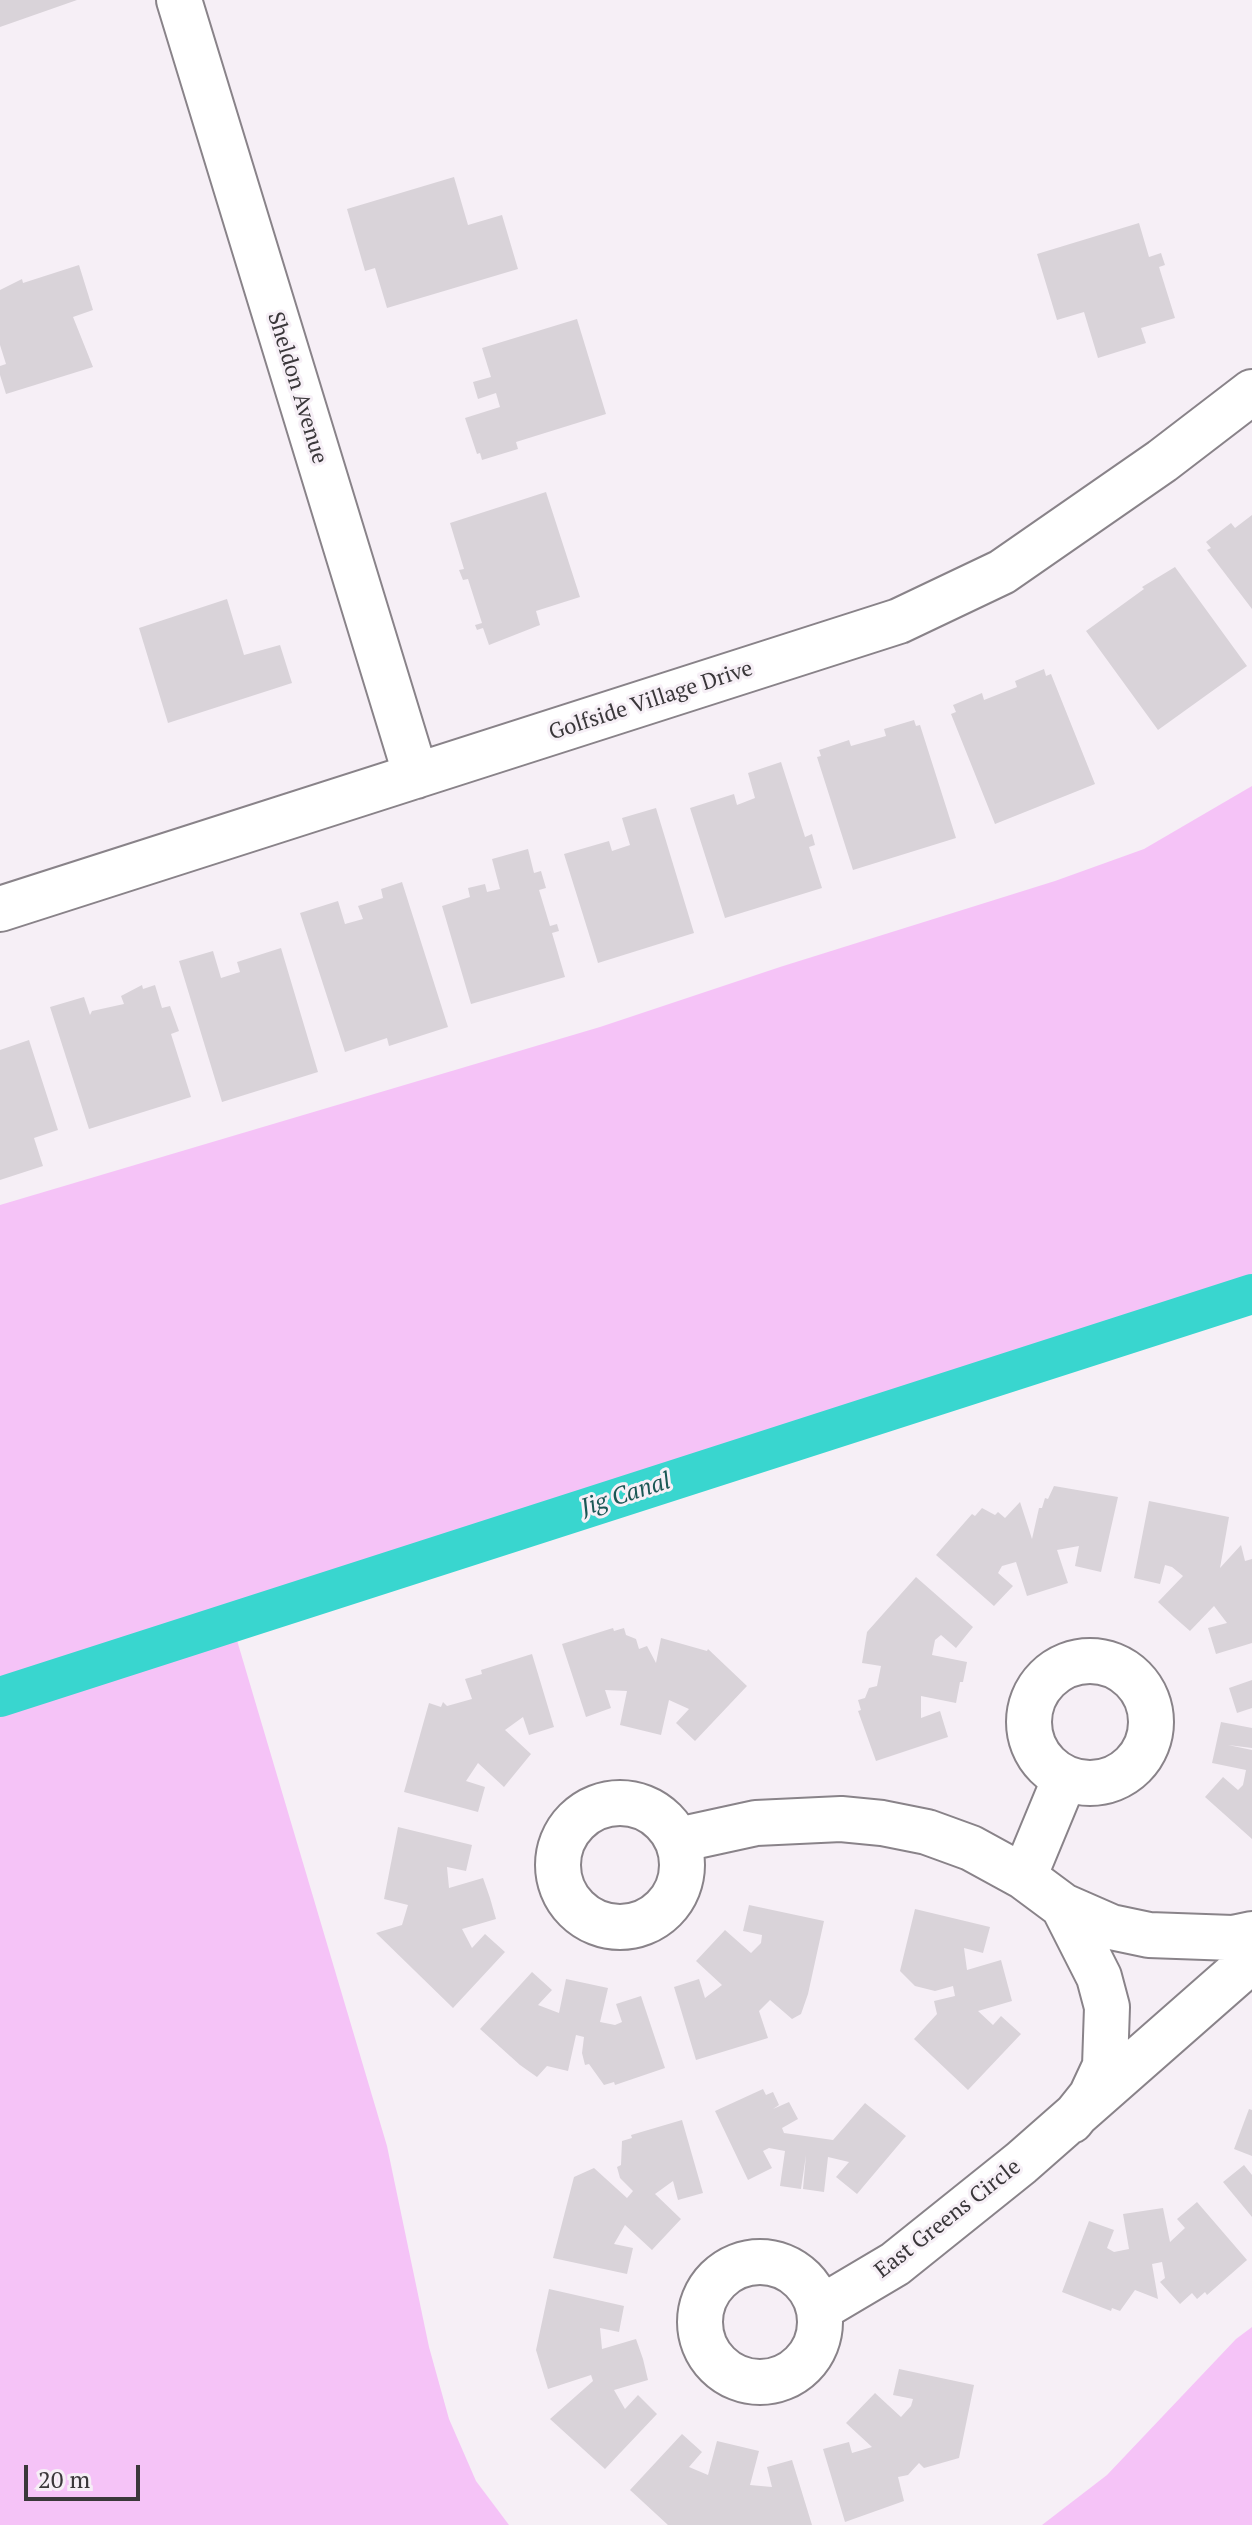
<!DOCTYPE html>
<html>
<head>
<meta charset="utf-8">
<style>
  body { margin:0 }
  #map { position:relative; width:1252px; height:2525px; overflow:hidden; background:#f6eff6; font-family:"PT Serif",serif }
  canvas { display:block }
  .scale { position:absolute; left:24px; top:2465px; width:116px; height:36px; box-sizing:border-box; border:4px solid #3a373a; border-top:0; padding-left:10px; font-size:24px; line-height:28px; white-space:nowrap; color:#3a373a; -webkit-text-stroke:6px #f6eff6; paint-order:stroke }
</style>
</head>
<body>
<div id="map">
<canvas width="1252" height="2525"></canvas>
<div class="scale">20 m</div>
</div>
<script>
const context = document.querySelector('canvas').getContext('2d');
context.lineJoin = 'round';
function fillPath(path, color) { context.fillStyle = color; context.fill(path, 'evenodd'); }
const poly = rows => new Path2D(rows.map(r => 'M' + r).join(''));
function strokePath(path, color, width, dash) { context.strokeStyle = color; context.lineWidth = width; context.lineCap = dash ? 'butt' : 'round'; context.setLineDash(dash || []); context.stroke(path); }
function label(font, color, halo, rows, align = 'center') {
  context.font = font + ' "PT Serif",serif'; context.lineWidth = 6; context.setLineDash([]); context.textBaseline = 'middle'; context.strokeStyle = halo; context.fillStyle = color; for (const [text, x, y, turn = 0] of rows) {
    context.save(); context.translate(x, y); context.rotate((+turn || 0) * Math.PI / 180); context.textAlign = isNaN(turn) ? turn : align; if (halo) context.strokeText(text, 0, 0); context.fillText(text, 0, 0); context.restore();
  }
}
fillPath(poly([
  [1252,786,1252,1295,228,1610,387,2146,429,2347,449,2419,476,2481,509,2525,0,2525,0,1205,600,1027,780,967,1055,881,1144,849],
  [1252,2327,1252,2525,1042,2525,1107,2475,1236,2339]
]), '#f5c3f7');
strokePath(poly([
  [0,1697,1252,1294]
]), '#39d6cf', 40);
fillPath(poly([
  [0,0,77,0,0,27],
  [454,177,468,225,502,215,518,269,387,308,375,268,365,271,347,209],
  [1139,223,1149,257,1161,253,1165,265,1159,267,1175,318,1141,328,1146,343,1098,358,1084,312,1057,320,1037,254],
  [79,265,93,310,73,317,93,367,6,394,0,375,0,366,6,364,0,345,0,290,22,279,23,283],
  [577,319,606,414,516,442,518,449,482,460,480,453,477,454,465,418,500,407,496,393,478,399,473,382,491,377,482,348],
  [546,492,580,597,536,611,540,625,489,645,483,628,477,630,475,625,482,623,468,579,463,580,459,570,464,569,450,523],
  [1252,515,1252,609,1207,550,1211,548,1206,542,1231,523,1235,528],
  [1175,567,1247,666,1158,730,1086,631,1144,589,1142,587],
  [227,599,244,655,280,645,292,683,168,723,139,628],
  [1044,669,1046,676,1051,674,1095,784,995,824,951,714,956,712,953,705,982,693,984,700,1017,687,1015,681],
  [914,720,916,726,920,725,956,838,853,870,817,757,821,756,819,750,849,740,851,746,886,736,884,729],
  [781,762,805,837,812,834,815,845,809,847,822,888,725,918,690,808,734,794,737,805,755,798,748,773],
  [656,808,694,933,598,963,564,854,609,841,612,851,630,845,622,818],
  [528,849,534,873,541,871,546,888,539,890,550,926,557,924,559,931,552,933,565,977,471,1004,442,906,470,897,468,888,485,884,487,892,500,889,492,859],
  [402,882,448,1027,389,1046,387,1038,345,1052,300,913,338,901,345,924,363,919,358,906,383,898,381,889],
  [281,948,318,1072,222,1102,179,961,213,951,221,978,240,972,237,962],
  [142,985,143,989,155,985,162,1008,170,1006,179,1031,171,1034,191,1097,89,1129,50,1007,84,997,90,1015,92,1011,124,1004,121,996],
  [29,1040,58,1130,34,1138,43,1166,0,1180,0,1050],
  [1054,1486,1118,1497,1101,1572,1075,1566,1079,1546,1057,1550,1068,1583,1027,1596,1016,1562,1002,1566,998,1573,1013,1586,994,1606,936,1555,972,1514,975,1516,982,1508,995,1515,998,1512,1005,1518,1020,1502,1032,1539,1039,1508,1042,1508,1045,1498,1048,1499],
  [1149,1501,1229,1517,1220,1568,1241,1545,1245,1561,1252,1559,1252,1643,1216,1654,1208,1628,1227,1623,1214,1606,1190,1631,1174,1617,1158,1602,1183,1576,1172,1567,1165,1565,1160,1584,1134,1578],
  [916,1577,973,1627,956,1648,941,1635,935,1640,932,1655,967,1662,963,1682,960,1682,956,1703,921,1696,921,1718,940,1711,948,1737,876,1761,858,1711,861,1710,858,1700,865,1698,869,1688,877,1686,881,1666,862,1663,867,1632],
  [613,1628,614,1631,624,1628,626,1635,636,1639,639,1649,647,1646,656,1663,661,1638,707,1651,708,1649,747,1686,695,1741,676,1723,689,1709,669,1700,661,1735,620,1725,627,1691,605,1690,611,1708,586,1717,562,1644],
  [532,1654,554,1727,529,1735,523,1717,505,1730,531,1754,504,1787,478,1763,466,1781,485,1787,478,1812,404,1792,429,1703,441,1707,443,1702,447,1706,472,1699,465,1679,482,1674,481,1670],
  [1252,1680,1252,1708,1237,1713,1229,1688],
  [1221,1722,1252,1728,1252,1748,1228,1745,1252,1750,1252,1839,1205,1797,1223,1777,1238,1790,1243,1785,1246,1770,1212,1763],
  [398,1827,472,1845,466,1871,447,1867,449,1888,483,1878,490,1898,496,1919,462,1929,472,1948,485,1934,505,1952,453,2008,376,1933,402,1925,408,1905,384,1899],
  [749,1905,824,1921,808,1994,801,2014,792,2019,770,2000,759,2011,768,2038,696,2060,674,1987,699,1979,705,1998,722,1985,696,1961,725,1930,751,1953,761,1943,762,1935,743,1931],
  [915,1909,990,1927,983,1953,964,1948,967,1970,1001,1960,1012,2001,978,2011,993,2025,1001,2016,1021,2034,968,2090,914,2039,937,2014,934,2001,955,1996,953,1986,935,1991,915,1986,900,1971],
  [532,1972,552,1990,538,2005,559,2013,566,1979,608,1988,600,2022,615,2025,622,2022,616,2004,641,1996,665,2068,615,2085,614,2082,604,2085,589,2064,585,2065,582,2053,584,2037,576,2035,568,2071,547,2066,537,2077,520,2065,480,2029],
  [763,2089,766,2095,773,2092,779,2105,773,2109,789,2102,798,2119,782,2128,784,2133,833,2140,865,2103,906,2136,857,2194,836,2177,849,2162,828,2157,824,2192,803,2189,806,2155,801,2189,780,2186,785,2151,769,2148,763,2151,772,2168,748,2180,715,2111],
  [1249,2109,1252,2110,1252,2156,1234,2149],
  [682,2120,703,2193,678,2200,673,2181,655,2194,681,2219,652,2250,625,2225,614,2244,633,2248,627,2274,553,2258,574,2177,594,2168,627,2198,633,2191,620,2178,617,2167,621,2165,622,2141,632,2138,631,2135],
  [1244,2165,1252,2175,1252,2217,1223,2182],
  [1197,2202,1247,2260,1207,2295,1205,2292,1197,2299,1192,2293,1180,2304,1160,2282,1165,2278,1162,2262,1152,2264,1158,2299,1135,2290,1120,2311,1112,2308,1111,2311,1062,2292,1089,2221,1114,2230,1107,2248,1114,2252,1129,2249,1123,2214,1163,2208,1170,2242,1185,2228,1177,2219],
  [549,2289,624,2306,619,2332,600,2328,602,2349,636,2339,643,2359,648,2380,614,2390,625,2409,638,2395,657,2414,605,2469,550,2419,593,2381,591,2375,548,2389,536,2350],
  [899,2369,974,2385,959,2458,924,2468,919,2463,908,2475,898,2477,904,2501,845,2522,823,2449,849,2442,852,2453,872,2447,846,2423,875,2393,901,2417,911,2406,913,2399,893,2395],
  [682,2434,702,2452,689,2467,708,2475,717,2441,759,2451,750,2485,772,2487,767,2467,792,2460,812,2525,668,2525,630,2490]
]), '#d9d3d9');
const minor = poly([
  [179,0,416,776],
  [0,909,899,621,1002,572,1162,461,1252,392],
  '1029 1722a61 61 0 1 1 122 0a61 61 0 1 1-122 0Z',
  '558 1865a62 62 0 1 1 124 0a62 62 0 1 1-124 0Z',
  [678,1840,756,1823,841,1819,882,1823,927,1832,971,1848,1024,1877,1063,1906,1099,1977,1107,2007,1105,2066,1091,2096,1071,2121],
  [1024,1877,1065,1778],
  [1063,1906,1111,1927,1149,1935,1233,1938,1252,1934],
  '700 2322a60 60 0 1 1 120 0a60 60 0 1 1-120 0Z',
  [819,2309,895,2264,1021,2163,1252,1960]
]);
strokePath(minor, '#898389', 48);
strokePath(minor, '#fff', 44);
label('22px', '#3a373a', '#f6eff6', [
  ["Sheldon Avenue",297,388,73],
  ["Golfside Village Drive",651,701,-18],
  ["East Greens Circle",948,2219,-38]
]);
label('italic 24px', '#195754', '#f6eff6', [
  ["Jig Canal",626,1495,-18]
]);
</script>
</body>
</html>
